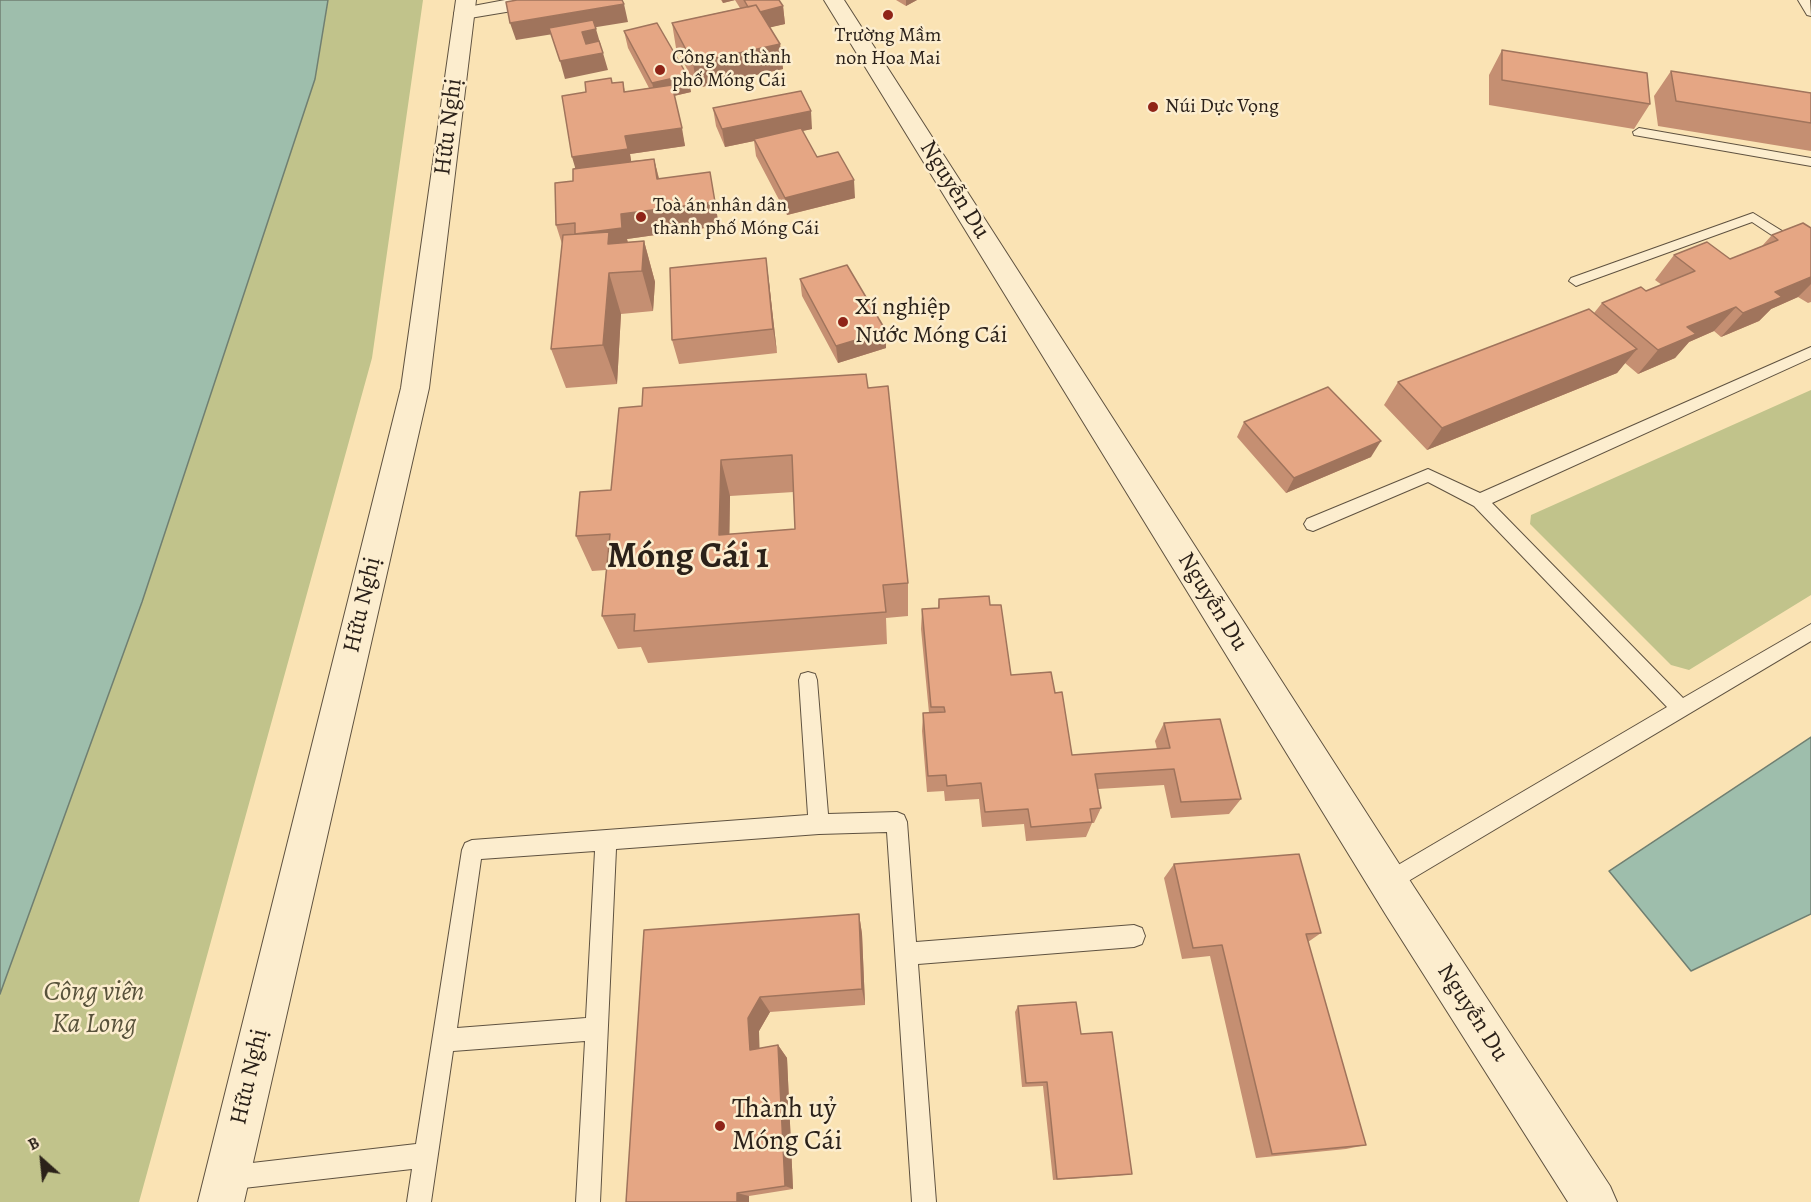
<!DOCTYPE html>
<html>
<head>
<meta charset="utf-8">
<style>
  body { margin:0 }
  #map { position:relative; width:1811px; height:1202px; overflow:hidden; background:#fae3b4; font-family:Alegreya,serif }
  canvas { display:block }
  .north { position:absolute; left:12px; top:1130px; width:60px; height:60px; -webkit-text-stroke:4px #fcedce; paint-order:stroke; rotate:333deg; font-size:16px; font-weight:700; line-height:24px; text-align:center; color:#2b2119 }
  .north::after { content:''; display:block; margin:auto; width:21px; height:27px; background:#2b2119; clip-path:polygon(50% 0,100% 100%,50% 72%,0 100%) }
</style>
</head>
<body>
<div id="map">
<canvas width="1811" height="1202"></canvas>
<div class="north">B</div>
</div>
<script>
const context = document.querySelector('canvas').getContext('2d');
context.lineJoin = 'round';
function fillPath(path, color) { context.fillStyle = color; context.fill(path, 'evenodd'); }
const poly = rows => new Path2D(rows.map(r => 'M' + r).join(''));
function strokePath(path, color, width, dash) { context.strokeStyle = color; context.lineWidth = width; context.lineCap = dash ? 'butt' : 'round'; context.setLineDash(dash || []); context.stroke(path); }
function label(font, color, halo, rows, align = 'center') {
  context.font = font + ' Alegreya,serif'; context.lineWidth = 5; context.setLineDash([]); context.textBaseline = 'middle'; context.strokeStyle = halo; context.fillStyle = color; for (const [text, x, y, turn = 0] of rows) {
    context.save(); context.translate(x, y); context.rotate((+turn || 0) * Math.PI / 180); context.textAlign = isNaN(turn) ? turn : align; if (halo) context.strokeText(text, 0, 0); context.fillText(text, 0, 0); context.restore();
  }
}
fillPath(poly([
  [328,0,423,0,372,358,139,1202,0,1202,0,994,142,602,315,79],
  [1811,390,1811,595,1689,670,1671,665,1530,524,1531,515]
]), '#c1c38b');
const water = poly([
  [0,0,328,0,315,79,142,602,0,994,0,0],
  [1811,737,1811,914,1691,971,1609,871,1811,737]
]);
fillPath(water, '#9ebeac');
strokePath(water, '#707f71', 1.5);
const service = poly([
  [1798,0,1810,0,1811,16,1807,15,1798,0],
  [1639,128,1811,158,1811,166,1634,135,1633,132,1639,128],
  [1753,213,1811,249,1811,261,1752,222,1581,284,1576,286,1569,281,1571,278,1753,213],
  [1811,347,1811,358,1492,503,1683,698,1811,624,1811,641,1395,889,1388,893,1381,889,1377,882,1381,875,1667,707,1474,506,1428,482,1313,531,1307,529,1304,524,1307,519,1428,469,1480,493,1811,347],
  [808,672,815,674,817,680,828,814,897,812,904,815,907,822,916,942,1134,925,1142,928,1145,936,1142,944,1134,947,918,964,936,1202,912,1202,887,832,819,834,616,849,600,1202,576,1202,585,1041,453,1051,431,1202,407,1202,412,1169,226,1190,217,1187,214,1178,217,1169,226,1166,416,1144,462,850,465,843,472,840,808,815,799,680,801,674,808,672],
  [595,851,586,1018,457,1028,481,859,595,851]
]);
const minor = poly([
  [505,0,552,0,549,4,542,6,464,19,457,17,454,13,457,9,505,0],
  [824,0,844,0,1414,887,1610,1186,1617,1202,1568,1202,1386,915,824,0]
]);
const tertiary = poly([
  [456,0,476,0,429,388,244,1202,198,1202,401,388,456,0]
]);
strokePath(service, '#5f5240', 2);
strokePath(minor, '#5f5240', 2);
strokePath(tertiary, '#5f5240', 2);
fillPath(service, '#fcedce');
fillPath(minor, '#fcedce');
fillPath(tertiary, '#fcedce');
fillPath(poly([
  [721,0,779,0,783,6,785,24,770,27,780,44,783,69,697,88,676,48,672,23,740,8,735,0,723,3],
  [896,0,917,0,906,6],
  [624,31,687,75,691,92,674,96,685,146,630,154,631,161,654,159,659,178,719,226,627,239,628,242,644,241,655,282,653,311,621,314,617,384,566,388,551,349,562,244,556,225,573,181,586,92,613,83,623,82,625,92,649,88,628,48],
  [1502,50,1650,104,1634,129,1489,105,1489,75],
  [1671,71,1811,93,1811,151,1658,126,1654,96],
  [713,108,812,129,802,131,817,157,855,198,787,215,756,156,754,141,725,147,716,126],
  [1811,228,1811,302,1808,303,1798,297,1771,309,1759,321,1721,337,1714,331,1689,342,1675,358,1638,374,1625,363,1617,373,1427,450,1384,405,1398,382,1594,313,1602,303,1646,291,1662,285,1655,280,1674,255,1730,259,1762,246,1772,235],
  [800,279,886,348,838,363,802,296],
  [769,282,777,353,679,364,672,340],
  [868,388,908,583,908,616,886,618,887,644,648,663,641,647,618,649,602,616,606,570,592,571,576,536,611,490,642,406],
  [794,492,795,529,729,534,730,496],
  [1244,422,1371,457,1286,493,1237,437],
  [939,599,990,605,1011,675,1055,693,1072,755,1157,749,1155,741,1164,723,1241,799,1229,814,1171,818,1164,785,1098,789,1101,808,1094,823,1092,823,1086,837,1026,841,1024,824,982,827,979,799,945,801,944,791,927,792,922,731,923,713,929,713,921,629,922,609,938,608],
  [1174,864,1321,933,1308,942,1366,1145,1346,1149,1256,1158,1210,956,1182,959,1164,878],
  [859,914,862,934,865,1005,770,1012,759,1031,759,1049,778,1045,787,1058,793,1189,749,1196,626,1202,644,930],
  [1018,1006,1081,1034,1132,1174,1125,1175,1053,1180,1043,1086,1022,1087,1015,1012]
]), '#c58f72');
fillPath(poly([
  [722,0,735,0,723,3],
  [906,0,917,0,906,6],
  [624,4,628,22,516,40,510,23],
  [783,6,785,24,755,31,752,13],
  [596,29,601,46,587,49,582,32],
  [780,44,783,69,697,88,693,63],
  [603,53,608,70,565,79,560,61],
  [687,75,691,92,656,100,652,83],
  [811,111,812,129,755,141,754,139,754,141,725,147,722,129],
  [682,128,685,146,630,154,632,166,577,174,572,157,625,136],
  [654,159,660,184,657,179],
  [710,172,719,226,627,239,629,253,575,234],
  [854,180,855,198,787,215,785,198],
  [644,241,655,282,653,311,642,271],
  [766,258,769,282,777,353,773,329],
  [609,273,621,314,617,384,603,345],
  [1811,277,1811,284,1798,297,1771,309,1759,321,1721,337,1743,313,1775,292],
  [1736,307,1714,331,1689,342,1675,358,1638,374,1658,350,1687,327],
  [886,331,886,348,838,363,836,346],
  [1637,349,1617,373,1427,450,1442,428],
  [1381,441,1371,457,1286,493,1294,478],
  [721,460,730,496,729,569,719,535],
  [859,914,862,934,865,1005,862,989],
  [760,997,770,1012,759,1031,760,1062,750,1050,748,1018],
  [778,1045,787,1058,793,1189,785,1186],
  [737,1193,749,1196,749,1202,737,1202]
]), '#a0745c');
const building = poly([
  [517,0,622,0,624,4,510,23,506,2,517,0],
  [744,0,779,0,783,6,760,12,756,5,748,7,744,0],
  [756,5,780,44,693,63,672,23,756,5],
  [593,20,596,29,582,32,586,44,599,41,603,53,560,61,549,28,593,20],
  [657,23,687,75,652,83,624,31,657,23],
  [1502,50,1647,73,1650,104,1502,80,1502,50],
  [1671,71,1811,93,1811,123,1676,101,1671,71],
  [611,78,612,83,623,82,624,92,672,85,682,128,625,136,628,149,572,157,562,96,586,92,585,82,611,78],
  [801,91,811,111,722,129,713,108,801,91],
  [801,128,817,157,838,152,854,180,785,198,754,139,801,128],
  [654,159,657,179,710,172,715,202,621,214,622,228,575,234,575,223,556,225,555,183,573,181,573,169,654,159],
  [1803,223,1811,228,1811,277,1775,292,1782,297,1743,313,1736,307,1687,327,1696,334,1658,350,1602,303,1641,287,1646,291,1695,271,1674,255,1707,242,1730,259,1778,240,1772,235,1803,223],
  [609,232,608,244,644,241,642,271,609,273,603,345,551,349,563,235,609,232],
  [766,258,773,329,672,340,670,268,766,258],
  [847,265,886,331,836,346,800,279,847,265],
  [1589,309,1637,349,1442,428,1398,382,1589,309],
  [866,374,868,388,888,386,908,583,883,585,886,612,634,631,635,614,602,616,610,534,576,536,580,492,611,490,619,408,642,406,643,388,866,374],
  [792,455,795,529,719,535,721,460,792,455],
  [1328,387,1381,441,1294,478,1244,422,1328,387],
  [989,596,990,605,1001,605,1011,675,1051,672,1055,693,1062,692,1072,755,1170,748,1164,723,1220,719,1241,799,1181,802,1174,769,1095,774,1101,808,1090,809,1092,822,1031,827,1028,809,985,812,981,783,947,786,946,775,928,776,923,713,945,712,944,707,931,707,922,609,939,608,939,599,989,596],
  [1299,854,1321,933,1306,934,1366,1145,1272,1154,1222,945,1193,948,1174,864,1299,854],
  [859,914,862,989,760,997,748,1018,750,1050,778,1045,785,1186,737,1193,737,1202,626,1202,644,930,859,914],
  [1076,1002,1081,1034,1112,1032,1132,1174,1057,1179,1047,1082,1026,1083,1018,1006,1076,1002]
]);
fillPath(building, '#e5a684');
strokePath(building, '#a0745c', 1.5);
for (const [x, y, r, color] of [
  [888,15,6,"#8f2418"],
  [660,70,6,"#8f2418"],
  [1153,107,6,"#8f2418"],
  [641,217,6,"#8f2418"],
  [843,322,6,"#8f2418"],
  [720,1126,6,"#8f2418"]
]) { const dot = new Path2D(); dot.arc(x, y, r, 0, 2 * Math.PI); context.fillStyle = color; context.fill(dot); strokePath(dot, '#fcedce', 2); }
label('20px', '#2b2119', '#fcedce', [
  ["Trường Mầm",888,36,"center"],
  ["non Hoa Mai",888,59,"center"],
  ["Công an thành",672,58],
  ["phố Móng Cái",672,81],
  ["Núi Dực Vọng",1165,107],
  ["Toà án nhân dân",653,206],
  ["thành phố Móng Cái",653,229]
], 'left');
label('24px', '#2b2119', '#fcedce', [
  ["Hữu Nghị",449,127,-83],
  ["Nguyễn Du",954,190,58],
  ["Nguyễn Du",1212,602,58],
  ["Hữu Nghị",363,605,-77],
  ["Nguyễn Du",1472,1013,57],
  ["Hữu Nghị",250,1077,-77]
]);
label('24px', '#2b2119', '#fcedce', [
  ["Xí nghiệp",855,308],
  ["Nước Móng Cái",855,336]
], 'left');
label('italic 28px', '#58523b', '#fcedce', [
  ["Công viên",94,993],
  ["Ka Long",94,1025]
]);
label('28px', '#2b2119', '#fcedce', [
  ["Thành uỷ",732,1110],
  ["Móng Cái",732,1142]
], 'left');
label('bold 36px', '#2b2119', '#fcedce', [
  ["Móng Cái 1",688,558]
]);
</script>
</body>
</html>
